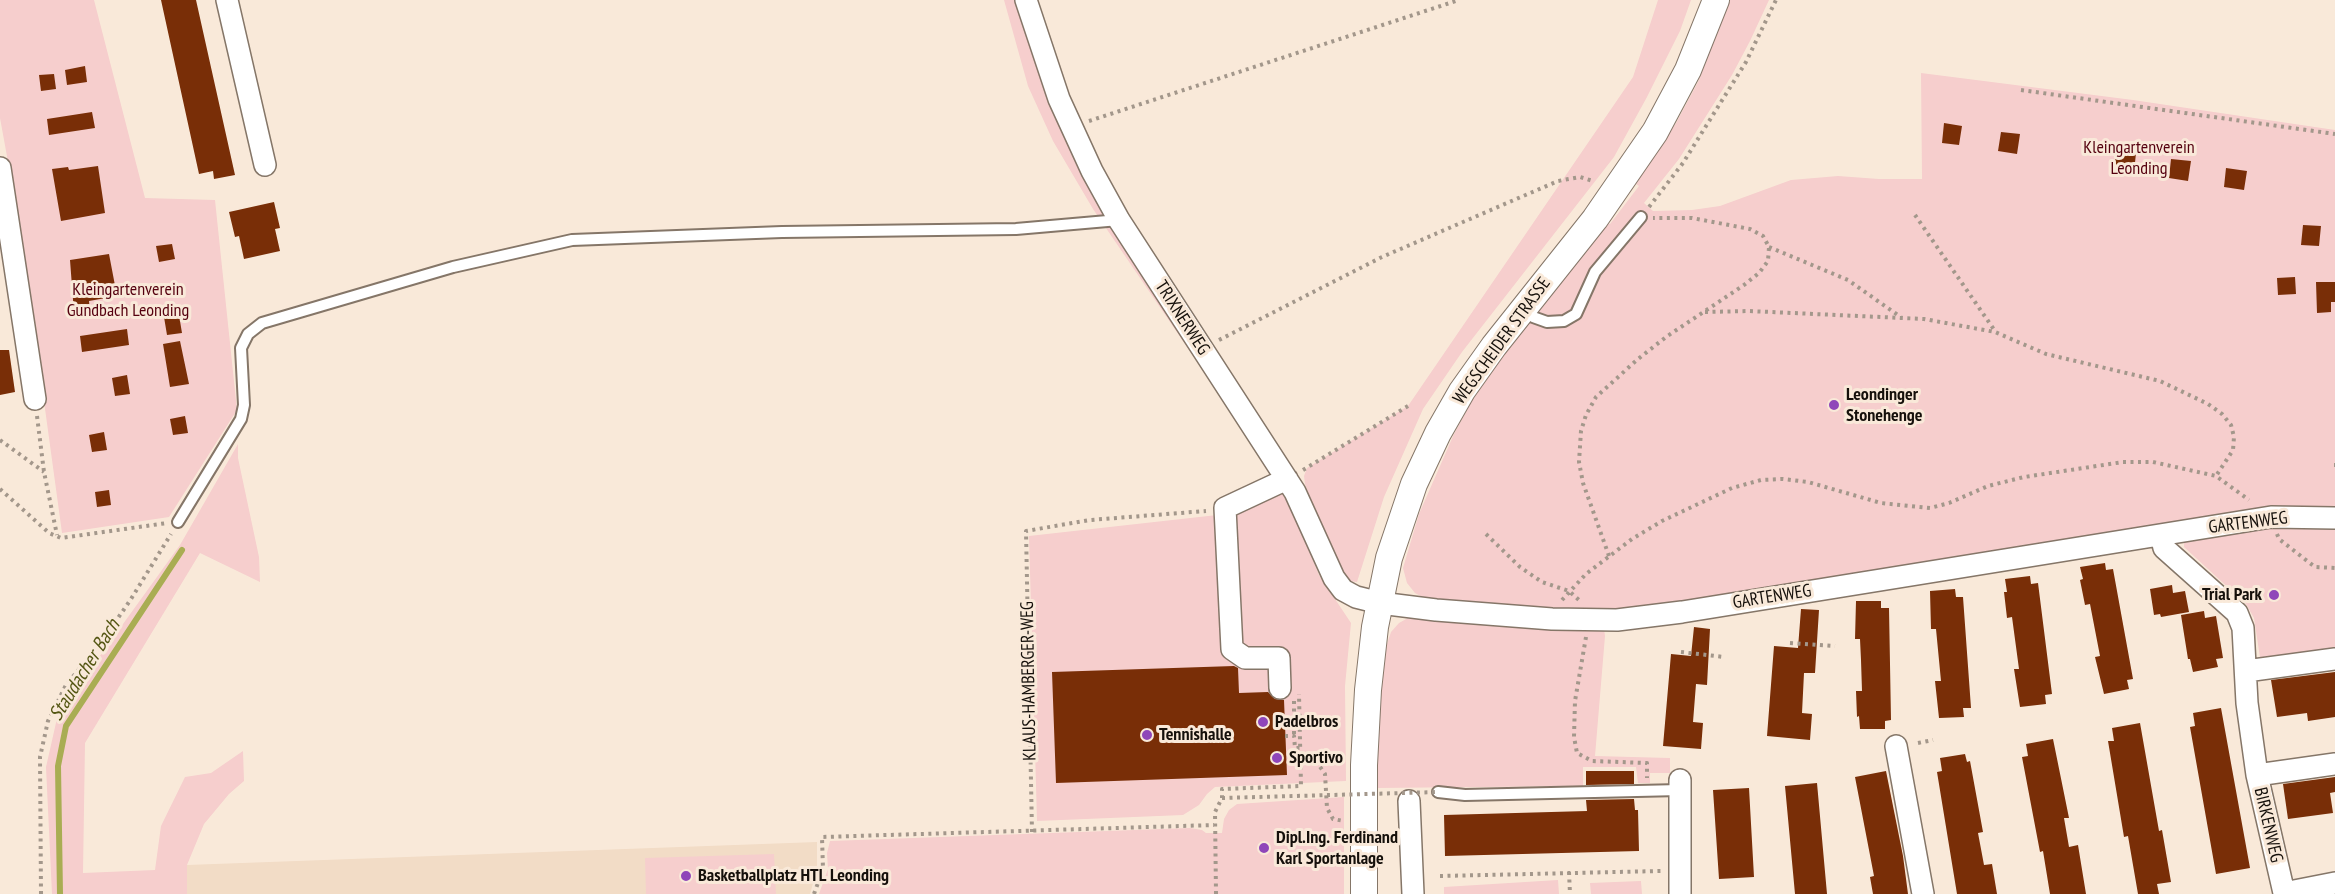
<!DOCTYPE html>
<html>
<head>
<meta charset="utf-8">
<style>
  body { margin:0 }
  canvas { display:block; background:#f9e9d9 }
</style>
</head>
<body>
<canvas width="2335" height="894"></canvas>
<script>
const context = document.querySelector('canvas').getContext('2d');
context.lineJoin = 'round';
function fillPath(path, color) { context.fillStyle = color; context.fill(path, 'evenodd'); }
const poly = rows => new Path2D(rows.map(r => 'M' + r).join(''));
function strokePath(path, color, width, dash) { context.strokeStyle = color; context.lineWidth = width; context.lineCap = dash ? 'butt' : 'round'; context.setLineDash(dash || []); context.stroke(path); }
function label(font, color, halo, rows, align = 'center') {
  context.font = font + ' "PT Sans Narrow",sans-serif'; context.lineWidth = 6; context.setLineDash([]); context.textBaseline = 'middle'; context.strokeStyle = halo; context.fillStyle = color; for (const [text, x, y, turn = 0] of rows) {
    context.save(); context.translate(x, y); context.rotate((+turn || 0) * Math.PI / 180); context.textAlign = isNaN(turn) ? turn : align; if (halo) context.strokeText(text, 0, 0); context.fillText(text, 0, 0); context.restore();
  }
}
fillPath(poly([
  [817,842,817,869,810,894,187,894,187,865]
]), '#f2dcc6');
fillPath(poly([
  [0,0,94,0,145,198,215,200,237,410,169,517,62,533,21,233,0,118],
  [1004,0,1017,0,1042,83,1066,140,1101,209,1200,366,1093,209,1053,141,1028,86],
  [1658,0,1691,0,1680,31,1647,97,1614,157,1462,352,1423,409,1384,497,1357,582,1349,581,1341,575,1331,558,1305,484,1304,476,1307,468,1408,406,1633,77],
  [1730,0,1769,0,1750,41,1732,75,1679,159,1644,203,1653,211,1692,210,1720,206,1791,180,1838,176,1879,179,1922,179,1921,73,2133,100,2335,130,2335,510,1601,615,1432,602,1415,593,1407,583,1403,568,1419,514,1454,434,1471,402,1519,333,1605,224,1610,224,1639,186,1636,184,1676,123,1698,82],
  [238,444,238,458,259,557,260,582,200,553,85,743,83,873,155,870,161,826,185,777,211,773,243,751,244,781,229,794,204,824,187,865,187,894,52,894,46,767,58,714,180,545],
  [1277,494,1284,494,1289,500,1319,575,1351,623,1345,686,1346,781,1215,787,1207,794,1199,805,1183,815,1037,821,1029,536,1235,513],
  [2269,523,2335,527,2335,654,2261,664,2254,618,2246,604,2184,547,2184,541],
  [1420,617,1604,629,1605,636,1595,756,1670,758,1670,773,1650,773,1650,783,1638,783,1636,767,1583,767,1583,786,1375,788,1380,695,1387,644,1391,632,1399,623,1408,618],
  [1344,797,1344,894,819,894,828,869,827,853,830,841,1190,828,1202,830,1206,833,1222,833,1224,819,1229,810,1237,804],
  [774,854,776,894,646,894,645,858],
  [1558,880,1559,894,1444,894,1444,887],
  [1641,881,1642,894,1591,894,1590,883]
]), '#f6cecd');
strokePath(poly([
  [60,894,58,766,66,726,182,550]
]), '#a9ad53', 6);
fillPath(poly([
  [161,0,196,0,235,175,214,179,213,171,199,174],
  [85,66,87,82,67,85,65,70],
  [54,74,56,89,41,91,39,75],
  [92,112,95,128,49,135,47,119],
  [1944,123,1962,126,1959,145,1942,143],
  [2001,132,2020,134,2017,154,1998,151],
  [2116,151,2136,153,2134,172,2114,169],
  [2171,159,2191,161,2188,181,2169,178],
  [98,166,105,213,61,221,52,169,68,167,69,170],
  [2226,168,2247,171,2244,190,2224,187],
  [274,202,280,228,275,229,280,251,244,259,239,236,235,237,229,212],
  [2303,225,2321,226,2319,246,2301,245],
  [172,244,175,259,159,262,156,246],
  [109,254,117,296,89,301,90,312,74,313,70,260],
  [2295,277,2296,294,2278,295,2277,278],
  [2316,282,2335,282,2335,302,2331,302,2331,312,2317,313],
  [178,309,182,333,167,335,163,311],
  [127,329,129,345,82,352,80,336],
  [180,341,189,384,170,387,163,344],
  [0,350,9,350,15,392,0,395],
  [127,375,130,394,115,396,112,378],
  [185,416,188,433,173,435,170,419],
  [104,432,107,450,92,452,89,435],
  [109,490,111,505,97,507,95,492],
  [2105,563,2106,570,2113,569,2133,679,2127,680,2129,689,2104,694,2095,657,2100,656,2090,604,2085,605,2080,580,2083,579,2080,567],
  [2030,576,2031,584,2038,583,2052,694,2045,695,2046,704,2020,707,2014,669,2019,669,2012,617,2007,618,2004,592,2007,592,2005,579],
  [2172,585,2173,593,2185,591,2189,612,2161,617,2160,614,2154,615,2150,589],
  [1955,589,1956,597,1963,597,1971,708,1963,708,1964,717,1939,718,1935,681,1941,681,1936,629,1931,629,1930,591],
  [1856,601,1881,601,1881,608,1889,608,1891,720,1885,721,1885,729,1860,729,1859,716,1857,717,1856,691,1862,691,1861,660,1860,639,1855,639],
  [1801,609,1819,610,1815,673,1804,673,1802,713,1812,714,1810,740,1767,736,1774,646,1798,648],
  [2204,611,2205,618,2216,616,2223,658,2216,659,2218,667,2193,672,2190,659,2188,659,2181,615],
  [1694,627,1710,629,1707,685,1696,684,1693,722,1703,723,1701,749,1663,746,1671,654,1691,656],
  [1234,666,1238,668,1239,693,1268,692,1275,699,1284,700,1287,775,1056,783,1052,672],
  [2335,672,2335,717,2308,721,2307,713,2277,717,2271,680],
  [2221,708,2250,868,2216,874,2190,727,2195,726,2193,713],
  [2140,723,2159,831,2162,830,2171,882,2157,884,2159,894,2138,894,2128,836,2124,837,2108,741,2114,741,2112,728],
  [2053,739,2069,818,2064,818,2069,847,2078,845,2086,894,2050,894,2043,851,2040,852,2022,757,2028,756,2026,744],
  [1965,754,1967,762,1970,761,1983,832,1978,833,1984,865,1992,864,1997,894,1957,894,1937,772,1942,771,1940,758],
  [1586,771,1634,771,1634,784,1586,785],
  [1886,771,1903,856,1908,894,1873,894,1870,877,1874,876,1855,777],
  [2335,777,2335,792,2330,793,2333,813,2288,819,2283,784],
  [1817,783,1827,894,1795,894,1785,786],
  [1749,788,1754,877,1719,879,1713,790],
  [1634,799,1635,810,1638,810,1639,851,1445,856,1444,815,1587,811,1586,800]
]), '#792e07');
const service = poly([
  [1523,310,1533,317,1547,322,1564,321,1576,314,1595,272,1641,217],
  [178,522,241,419,244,405,241,348,248,334,262,323,453,267,572,240,782,232,1016,229,1119,220],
  [1438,792,1465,795,1680,790]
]);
const minor = poly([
  [227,0,265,165],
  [1026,0,1059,99,1092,171,1119,220,1295,492,1334,578,1343,590,1356,597,1380,603,1436,610,1552,619,1617,620,1682,612,2271,517,2335,518],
  [0,168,35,399],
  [2161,535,2164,548,2237,613,2243,628,2247,703,2257,775,2284,893,2335,883],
  [2246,671,2335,659],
  [1280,688,1279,658,1245,658,1232,649,1225,508,1287,479],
  [1896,746,1923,894],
  [2257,775,2335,764],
  [1680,780,1680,894],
  [1409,801,1413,894]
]);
const tertiary = poly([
  [1364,894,1364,765,1368,690,1375,627,1389,558,1414,484,1438,433,1462,391,1494,346,1595,219,1655,132,1688,70,1716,0]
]);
strokePath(service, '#857668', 14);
strokePath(minor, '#857668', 24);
strokePath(tertiary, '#857668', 28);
strokePath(poly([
  [2021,90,2335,134],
  [1089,121,1459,0],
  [1649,207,1683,163,1716,110,1746,62,1776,0],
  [1915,215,1995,331],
  [1769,247,1848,280,1902,318],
  [1705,312,1749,311,1924,319,1995,332,2046,354,2160,381,2208,404,2222,414,2231,425,2234,437,2233,450,2216,476],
  [1219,340,1382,257,1558,181,1580,177,1593,181],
  [37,416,44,472,57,535],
  [0,440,44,472],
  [2334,465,2335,465],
  [1303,470,1408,406],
  [0,489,49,533,61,538,167,523],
  [1486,534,1520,567,1542,582,1569,591,1579,600],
  [2277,534,2279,539,2315,567,2335,568],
  [1609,556,1583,483,1579,462,1581,431,1586,415,1596,397,1638,359,1666,337,1744,285,1759,273,1768,261,1769,247,1763,236,1750,229,1692,218,1653,218],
  [1562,600,1586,574,1632,539,1662,521,1732,488,1761,480,1783,479,1808,482,1881,503,1930,508,1949,503,1988,486,2024,477,2123,462,2153,462,2216,476,2249,500],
  [1586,637,1575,701,1574,737,1577,753,1592,761,1647,763,1647,778],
  [1790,643,1835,646],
  [1681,652,1724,657],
  [1294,701,1294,736],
  [1285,736,1294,736,1295,748,1300,748],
  [1918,743,1933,740],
  [1301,758,1316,761,1325,774,1327,808,1333,819,1344,821],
  [1032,832,1026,531,1090,520,1206,511],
  [1569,872,1570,894],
  [1440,876,1661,871],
  [41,894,40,757,48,721,66,685,101,643,131,599,171,534],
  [814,894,823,869,822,837,1214,825],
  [1216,894,1215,812,1222,798,1222,789,1301,786,1299,694]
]), '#a3978b', 4, [3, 4.5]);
strokePath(service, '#fff', 10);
strokePath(minor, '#fff', 21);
strokePath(tertiary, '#fff', 26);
strokePath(poly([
  [1222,798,1438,792]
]), '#a3978b', 4, [3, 4.5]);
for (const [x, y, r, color] of [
  [1834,405,6,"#8f46b9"],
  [2274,595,6,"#8f46b9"],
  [1263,722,6,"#8f46b9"],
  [1147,735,6,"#8f46b9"],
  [1277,758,6,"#8f46b9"],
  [1264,848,6,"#8f46b9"],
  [686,876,6,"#8f46b9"]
]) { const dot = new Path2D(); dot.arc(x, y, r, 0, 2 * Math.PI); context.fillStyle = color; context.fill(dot); strokePath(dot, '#f9e9d9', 2); }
label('18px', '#55000f', '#f9e9d9', [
  ["Kleingartenverein",2139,148],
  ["Leonding",2139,169],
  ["Kleingartenverein",128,290],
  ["Gundbach Leonding",128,311]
]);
label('18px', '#15100b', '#f9e9d9', [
  ["TRIXNERWEG",1182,318,57],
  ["WEGSCHEIDER STRASSE",1502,341,-54],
  ["GARTENWEG",2248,523,-7],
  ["GARTENWEG",1772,597,-9],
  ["KLAUS-HAMBERGER-WEG",1029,681,-91],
  ["BIRKENWEG",2268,825,77]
]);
label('bold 18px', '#15100b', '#f9e9d9', [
  ["Leondinger",1846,395],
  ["Stonehenge",1846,416],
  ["Trial Park",2262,595,"right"],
  ["Padelbros",1275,722],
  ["Tennishalle",1159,735],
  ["Sportivo",1289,758],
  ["Dipl.Ing. Ferdinand",1276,838],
  ["Karl Sportanlage",1276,859],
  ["Basketballplatz HTL Leonding",698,876]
], 'left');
label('italic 20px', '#545613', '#f9e9d9', [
  ["Staudacher Bach",85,670,-58]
]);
</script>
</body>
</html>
